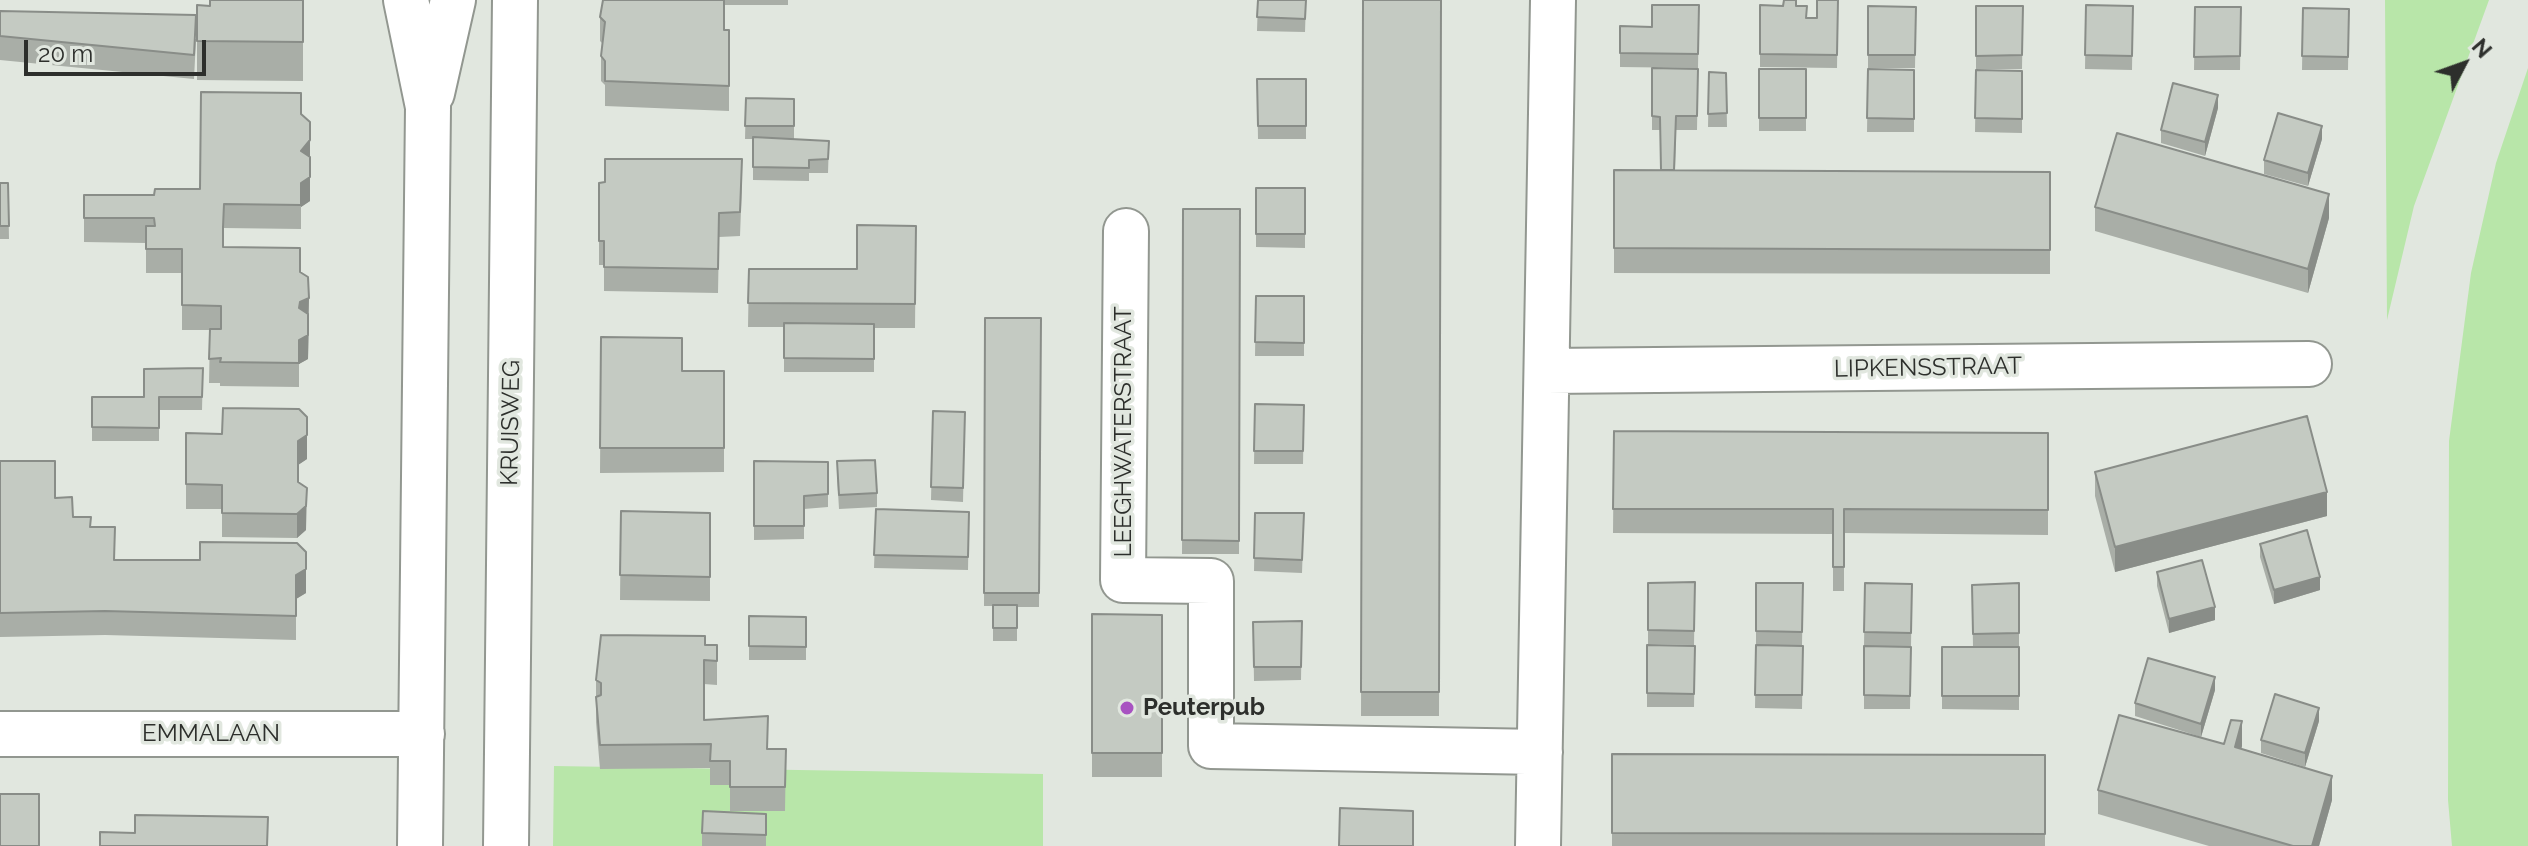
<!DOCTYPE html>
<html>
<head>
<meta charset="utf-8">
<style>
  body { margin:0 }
  #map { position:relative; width:2528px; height:846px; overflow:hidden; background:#e1e7df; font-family:Raleway,sans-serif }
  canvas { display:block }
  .north { position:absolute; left:2424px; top:24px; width:80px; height:80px; -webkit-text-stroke:6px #e1e7df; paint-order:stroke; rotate:49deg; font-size:22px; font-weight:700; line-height:32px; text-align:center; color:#2d2f2c }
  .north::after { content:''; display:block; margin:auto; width:28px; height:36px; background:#2d2f2c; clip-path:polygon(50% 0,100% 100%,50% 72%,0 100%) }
  .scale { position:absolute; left:24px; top:40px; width:182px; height:36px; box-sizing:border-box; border:4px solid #2d2f2c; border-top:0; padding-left:10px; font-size:24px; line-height:28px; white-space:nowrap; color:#2d2f2c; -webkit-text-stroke:6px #e1e7df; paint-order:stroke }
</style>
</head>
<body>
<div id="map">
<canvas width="2528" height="846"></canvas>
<div class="north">N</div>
<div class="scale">20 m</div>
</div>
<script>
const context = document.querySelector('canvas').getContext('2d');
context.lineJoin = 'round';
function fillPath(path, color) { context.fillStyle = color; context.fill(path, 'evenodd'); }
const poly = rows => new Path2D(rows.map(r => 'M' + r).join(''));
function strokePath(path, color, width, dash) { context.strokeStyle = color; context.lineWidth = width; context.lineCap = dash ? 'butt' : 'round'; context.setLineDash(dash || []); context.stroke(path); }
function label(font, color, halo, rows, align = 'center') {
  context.font = font + ' Raleway,sans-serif'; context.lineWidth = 7; context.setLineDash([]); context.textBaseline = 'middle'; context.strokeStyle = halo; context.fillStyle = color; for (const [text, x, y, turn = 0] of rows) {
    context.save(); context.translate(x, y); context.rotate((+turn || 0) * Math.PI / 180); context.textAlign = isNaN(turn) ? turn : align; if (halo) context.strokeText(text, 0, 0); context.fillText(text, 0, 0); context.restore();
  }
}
fillPath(poly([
  [2385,0,2489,0,2414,206,2387,320],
  [2528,68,2528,846,2452,846,2448,800,2449,441,2471,273,2496,163],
  [554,766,1043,774,1043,846,553,846]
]), '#b8e6a9');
const minor = poly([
  [406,0,428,107,420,846],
  [432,93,453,0],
  [1126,231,1123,580,1211,581,1211,746,1540,752],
  [1547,371,2309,364],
  [0,734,422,734],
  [506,846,515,0],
  [1538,846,1553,0]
]);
strokePath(minor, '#929790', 48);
strokePath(minor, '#fff', 44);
fillPath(poly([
  [303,0,303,81,197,80,197,5,210,6],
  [603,0,788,0,788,5,724,5,724,30,729,30,729,111,605,106,605,85,601,81,601,56,602,43,600,41,600,17],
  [1258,0,1306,0,1305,32,1257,31],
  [1363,0,1441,0,1439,716,1361,716],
  [1838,0,1837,68,1760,67,1760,5,1796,6,1807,18,1817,18],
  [1699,5,1698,68,1620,67,1620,26,1652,27],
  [2086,5,2133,6,2132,70,2085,69],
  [1868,6,1916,7,1915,68,1868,68],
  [1976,6,2023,6,2022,69,1976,69],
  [2195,7,2241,7,2240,70,2194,70],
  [2303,8,2349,9,2348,70,2302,70],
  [0,11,196,39,194,79,0,60],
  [1652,68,1698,69,1697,130,1676,130,1675,170,2050,172,2050,274,1614,273,1614,170,1661,170,1660,130,1652,130],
  [1759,69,1806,69,1806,131,1759,131],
  [1868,69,1914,70,1914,132,1867,132],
  [1976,70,2022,71,2022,133,1975,132],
  [1709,72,1726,73,1727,127,1708,127],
  [1257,79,1306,79,1306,139,1258,139],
  [746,98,794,99,794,139,829,141,828,173,809,173,809,181,753,180,753,139,745,139],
  [2218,108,2205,156,2161,143,2161,130],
  [301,114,310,122,310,201,301,207,301,229,224,228,223,247,300,272,309,322,308,359,299,364,299,387,220,386,220,383,209,383,210,330,182,330,182,273,146,273,146,243,84,242,84,195,154,195,200,189],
  [2322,139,2308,186,2264,174,2264,160],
  [0,183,8,183,9,239,0,239],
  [742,183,740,236,719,237,718,293,604,291,604,265,599,265,599,241],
  [1256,188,1305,188,1305,248,1256,247],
  [2095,207,2329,218,2308,293,2095,231],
  [1183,209,1240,209,1239,554,1182,554],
  [916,226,915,328,874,328,874,372,784,372,784,327,748,327,749,269,857,269],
  [1256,296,1304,296,1304,356,1255,356],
  [985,318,1041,318,1039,607,1017,607,1017,641,993,641,993,606,984,606],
  [601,337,682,371,724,371,724,472,600,473],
  [203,368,202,410,159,410,159,441,92,441,92,397,144,397],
  [1255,404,1304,405,1303,464,1254,464],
  [933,411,965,412,963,502,931,500],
  [1614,431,2048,433,2048,535,1844,533,1844,591,1833,591,1833,534,1613,533],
  [186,433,222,434,307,459,298,465,298,482,306,530,297,538,222,537,222,509,186,509],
  [0,461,55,498,73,517,91,527,115,560,306,593,296,599,296,640,105,635,0,637],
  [754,461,828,462,828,507,804,509,804,539,754,540],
  [2095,472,2327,516,2115,572,2095,496],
  [837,475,877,493,877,507,839,509],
  [876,509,969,512,968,570,874,568],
  [621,511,710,513,710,601,620,600],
  [1255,513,1304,513,1302,573,1254,571],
  [2260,544,2320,590,2274,604,2260,557],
  [2157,572,2215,620,2169,633,2157,586],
  [1695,582,1694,645,1648,644,1648,583],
  [1756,583,1803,583,1802,645,1756,645],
  [1865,583,1912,584,1911,646,1864,646],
  [2019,583,2019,710,1942,709,1942,647,1973,647,1972,585],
  [1092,614,1162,615,1162,777,1092,777],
  [749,616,806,617,806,660,749,660],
  [1302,621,1301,680,1254,681,1253,622],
  [705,645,717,645,717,685,704,684,704,720,767,749,786,749,785,811,730,811,730,785,710,785,710,768,600,769,596,722,596,680],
  [1647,645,1695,646,1694,707,1647,707],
  [1756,645,1803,646,1802,709,1755,708],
  [1864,646,1911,647,1910,709,1864,709],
  [2215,690,2201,737,2135,716,2135,703],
  [2319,721,2305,767,2261,753,2261,740],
  [2224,744,2242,746,2241,749,2332,800,2319,846,2209,846,2098,814,2098,790],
  [1612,754,2045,755,2045,846,1612,846],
  [766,814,766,846,702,846,702,833]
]), '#a9aea7');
fillPath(poly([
  [2218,95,2218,108,2205,156,2205,142],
  [2322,126,2322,139,2308,186,2308,173],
  [310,140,310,201,301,207,301,151],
  [2329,194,2329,218,2308,293,2308,269],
  [309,298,308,359,299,364,300,302],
  [307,417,307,459,298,465,298,441],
  [307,488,306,530,297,538,297,514],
  [2327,492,2327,516,2115,572,2115,547],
  [306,569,306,593,296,599,296,640,296,575],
  [2320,577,2320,590,2274,604,2274,590],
  [2215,607,2215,620,2169,633,2169,619],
  [2215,677,2215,690,2201,737,2201,724],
  [2319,708,2319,721,2305,767,2305,753],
  [2242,721,2242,746,2235,771,2235,747],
  [2332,776,2332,800,2319,846,2312,846]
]), '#898d88');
const building = poly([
  [210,0,303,0,303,42,197,41,197,5,210,6,210,0],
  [603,0,724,0,724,30,729,30,729,86,605,81,605,61,601,56,605,22,600,17,603,0],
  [1258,0,1306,0,1305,19,1257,17,1258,0],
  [1363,0,1441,0,1439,692,1361,692,1363,0],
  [1784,0,1796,0,1796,6,1807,6,1806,18,1817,18,1817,0,1838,0,1837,55,1760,54,1760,5,1783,6,1784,0],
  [1652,5,1699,5,1698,54,1620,53,1620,26,1652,27,1652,5],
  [2086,5,2133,6,2132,56,2085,55,2086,5],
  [1868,6,1916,7,1915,55,1868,55,1868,6],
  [1976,6,2023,6,2022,55,1976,56,1976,6],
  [2195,7,2241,7,2240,56,2194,57,2195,7],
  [2303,8,2349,9,2348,57,2302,56,2303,8],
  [0,11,196,15,194,55,0,36,0,11],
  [1652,68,1698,69,1697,116,1676,116,1674,170,1661,170,1660,117,1652,116,1652,68],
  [1759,69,1806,69,1806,118,1759,118,1759,69],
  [1868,69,1914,70,1914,119,1867,118,1868,69],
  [1976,70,2022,71,2022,119,1975,118,1976,70],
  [1709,72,1726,73,1727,113,1708,114,1709,72],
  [1257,79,1306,79,1306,126,1258,126,1257,79],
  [2173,83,2218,95,2205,142,2161,130,2173,83],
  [201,92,301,93,301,114,310,122,310,140,301,151,310,157,310,177,301,183,301,205,224,204,223,227,223,247,300,248,300,272,308,277,309,298,300,302,299,308,308,314,308,335,299,340,299,363,220,362,221,358,209,359,210,329,221,329,221,306,182,305,182,249,146,249,146,226,155,226,154,218,84,218,84,195,154,195,155,189,200,189,201,92],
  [746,98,794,99,794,126,745,126,746,98],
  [2278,113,2322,126,2308,173,2264,160,2278,113],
  [2117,133,2329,194,2308,269,2095,207,2117,133],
  [753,137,829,141,828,159,809,160,809,168,753,167,753,137],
  [605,159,742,159,740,212,719,213,718,269,604,267,604,241,599,241,599,183,605,182,605,159],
  [1614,170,2050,172,2050,250,1614,248,1614,170],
  [0,183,8,183,9,226,0,226,0,183],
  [1256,188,1305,188,1305,234,1256,234,1256,188],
  [1183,209,1240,209,1239,541,1182,540,1183,209],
  [857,225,916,226,915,304,748,303,749,269,857,269,857,225],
  [1256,296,1304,296,1304,343,1255,342,1256,296],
  [985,318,1041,318,1039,593,984,593,985,318],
  [784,323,874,324,874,359,784,358,784,323],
  [601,337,682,338,682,371,724,371,724,448,600,448,601,337],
  [203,368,202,397,159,397,159,428,92,427,92,397,144,397,144,369,203,368],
  [1255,404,1304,405,1303,451,1254,451,1255,404],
  [223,408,299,409,307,417,307,435,298,441,298,482,307,488,306,506,297,514,222,513,222,485,186,484,186,433,222,434,223,408],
  [933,411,965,412,963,488,931,487,933,411],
  [2307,416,2327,492,2115,547,2095,472,2307,416],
  [1614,431,2048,433,2048,510,1844,509,1844,567,1833,567,1833,509,1613,509,1614,431],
  [875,460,877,493,839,495,837,461,875,460],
  [0,461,55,461,55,498,72,497,73,517,91,517,90,527,115,527,114,560,200,560,200,542,297,543,306,552,306,569,296,575,296,616,105,611,0,613,0,461],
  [754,461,828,462,828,494,804,496,804,526,754,526,754,461],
  [876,509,969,512,968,557,874,555,876,509],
  [621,511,710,513,710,577,620,575,621,511],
  [1255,513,1304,513,1302,560,1254,558,1255,513],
  [2307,530,2320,577,2274,590,2260,544,2307,530],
  [2202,560,2215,607,2169,619,2157,572,2202,560],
  [1695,582,1694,631,1648,630,1648,583,1695,582],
  [1756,583,1803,583,1802,632,1756,631,1756,583],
  [1865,583,1912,584,1911,633,1864,632,1865,583],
  [2019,583,2019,633,1973,634,1972,585,2019,583],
  [993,605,1017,605,1017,628,993,628,993,605],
  [1092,614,1162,615,1162,753,1092,753,1092,614],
  [749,616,806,617,806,647,749,646,749,616],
  [1302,621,1301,667,1254,667,1253,622,1302,621],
  [601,635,705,636,705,645,717,645,717,661,704,660,704,720,768,716,767,749,786,749,785,787,730,787,730,761,710,761,711,744,600,745,596,697,601,695,601,683,596,680,601,635],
  [1647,645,1695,646,1694,694,1647,693,1647,645],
  [1756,645,1803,646,1802,695,1755,695,1756,645],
  [1864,646,1911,647,1910,696,1864,695,1864,646],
  [1942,647,2019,647,2019,696,1942,696,1942,647],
  [2148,658,2215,677,2201,724,2135,703,2148,658],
  [2275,694,2319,708,2305,753,2261,740,2275,694],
  [2119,715,2224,744,2231,720,2242,721,2235,747,2332,776,2312,846,2293,846,2098,790,2119,715],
  [1612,754,2045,755,2045,834,1612,833,1612,754],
  [0,794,39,794,39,846,0,846,0,794],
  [1340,808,1413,811,1413,846,1339,846,1340,808],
  [703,811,766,814,766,835,702,833,703,811],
  [135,815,268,817,267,846,100,846,100,832,135,833,135,815]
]);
fillPath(building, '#c4cac2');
strokePath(building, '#898d88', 2);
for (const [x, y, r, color] of [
  [1127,708,8,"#a853c1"]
]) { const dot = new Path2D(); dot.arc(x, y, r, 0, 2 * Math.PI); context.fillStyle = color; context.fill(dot); strokePath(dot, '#e1e7df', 3); }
label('24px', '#2d2f2c', '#e1e7df', [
  ["LIPKENSSTRAAT",1928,368,-1],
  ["KRUISWEG",511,423,-89],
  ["LEEGHWATERSTRAAT",1124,432,-90],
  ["EMMALAAN",211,734]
]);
label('bold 24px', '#2d2f2c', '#e1e7df', [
  ["Peuterpub",1143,708]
], 'left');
</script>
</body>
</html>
